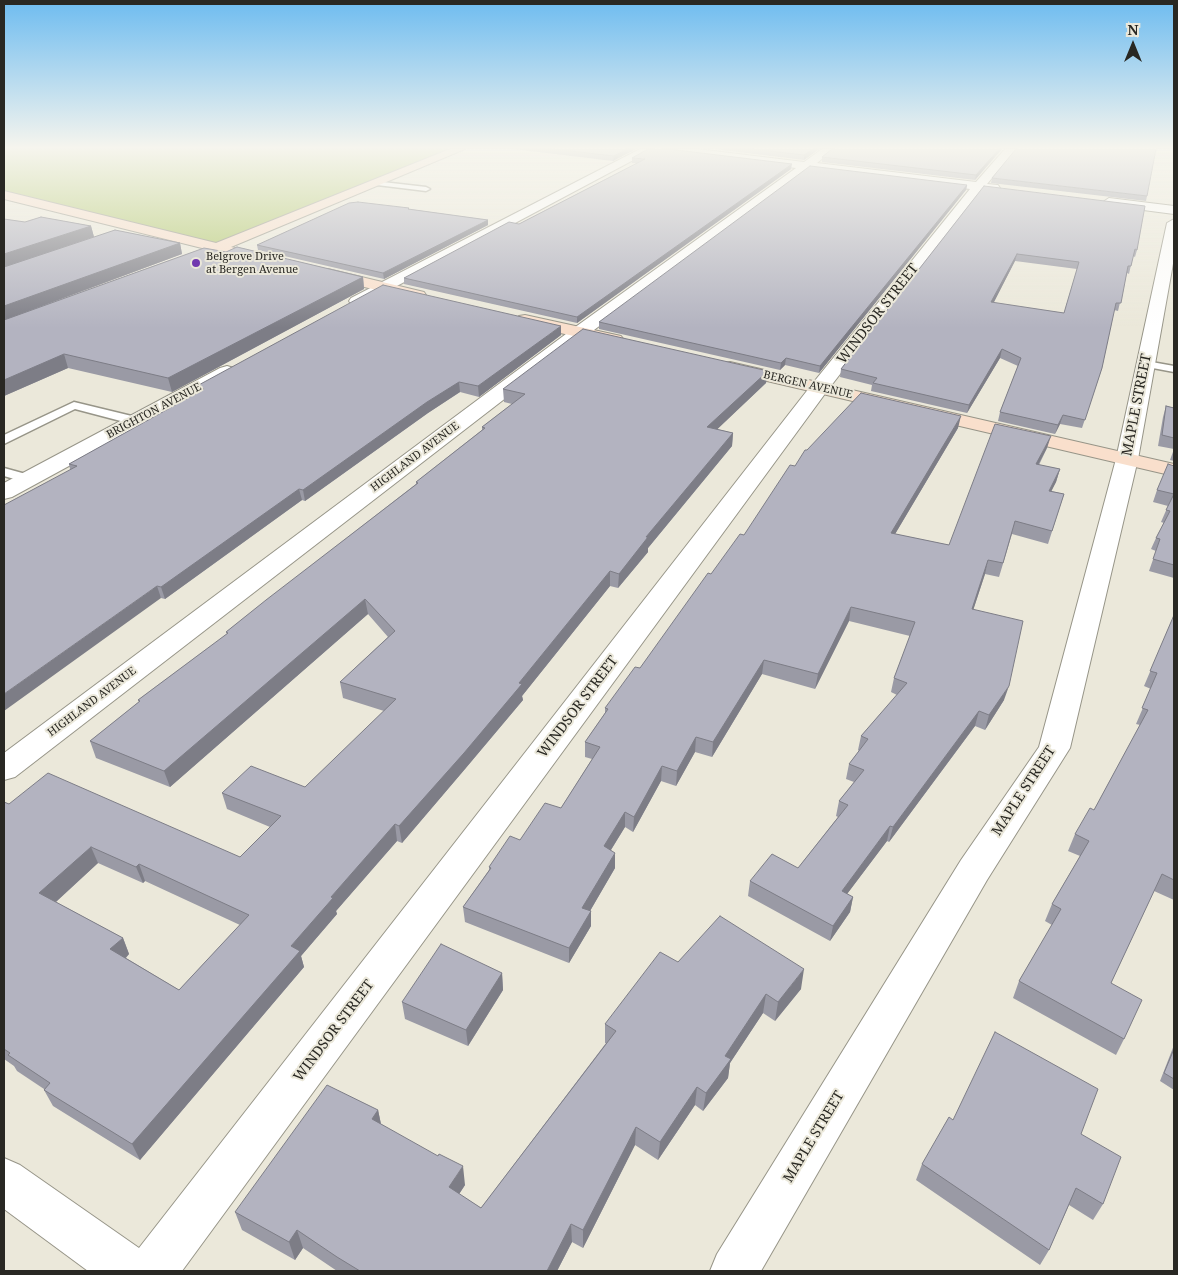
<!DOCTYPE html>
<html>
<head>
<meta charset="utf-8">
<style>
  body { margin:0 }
  #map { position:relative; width:1178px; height:1275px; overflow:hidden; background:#ebe8da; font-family:"Noto Serif",serif }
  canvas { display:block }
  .frame { position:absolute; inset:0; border:5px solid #292823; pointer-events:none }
  .north { position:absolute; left:1108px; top:20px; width:50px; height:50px; -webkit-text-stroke:4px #ebe8da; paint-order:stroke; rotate:0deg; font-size:14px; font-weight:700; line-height:20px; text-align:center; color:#292823 }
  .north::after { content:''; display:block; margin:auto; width:18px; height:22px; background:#292823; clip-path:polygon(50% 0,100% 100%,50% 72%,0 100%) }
</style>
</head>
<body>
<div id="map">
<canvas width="1178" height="1275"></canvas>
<div class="frame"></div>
<div class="north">N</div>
</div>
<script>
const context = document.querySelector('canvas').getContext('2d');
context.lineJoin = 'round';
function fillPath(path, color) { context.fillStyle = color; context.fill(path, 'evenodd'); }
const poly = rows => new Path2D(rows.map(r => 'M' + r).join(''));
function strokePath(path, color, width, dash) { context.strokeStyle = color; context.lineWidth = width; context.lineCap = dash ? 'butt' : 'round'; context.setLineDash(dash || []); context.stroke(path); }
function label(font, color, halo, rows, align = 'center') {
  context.font = font + ' "Noto Serif",serif'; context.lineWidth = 4; context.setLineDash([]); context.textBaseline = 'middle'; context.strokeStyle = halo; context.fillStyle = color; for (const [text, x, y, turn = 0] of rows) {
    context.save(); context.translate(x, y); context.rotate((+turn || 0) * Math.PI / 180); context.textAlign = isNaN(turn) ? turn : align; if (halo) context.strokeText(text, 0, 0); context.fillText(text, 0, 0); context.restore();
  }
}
fillPath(poly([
  [4,149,458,149,213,251,4,197]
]), '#b3c970');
const lane = poly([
  [374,181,426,187,430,189,426,191,377,185,374,185,374,181],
  [1146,361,1174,366,1174,372,1142,366,1141,364,1142,362,1146,361],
  [74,402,140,418,142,421,136,425,75,409,4,444,4,435,74,402],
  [4,468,33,476,35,479,28,483,4,476,4,468]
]);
const street = poly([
  [640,149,654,149,363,304,357,306,351,304,349,301,351,298,640,149],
  [663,149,697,149,804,162,822,149,834,149,817,163,976,182,1005,149,1016,149,987,184,998,185,1000,188,998,191,982,190,827,391,182,1271,88,1271,4,1209,4,1158,20,1165,139,1248,813,383,970,189,809,169,586,336,15,777,4,780,4,753,574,328,796,168,668,152,663,149],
  [1109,198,1174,206,1174,214,1105,205,1103,202,1109,198],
  [1174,219,1174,258,1138,459,1070,748,987,880,761,1271,710,1271,717,1254,961,860,1039,747,1116,459,1167,223,1174,219],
  [227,366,234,368,236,372,234,376,12,497,4,499,4,483,220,368,227,366]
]);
const secondary = poly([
  [450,149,465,149,231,247,269,256,271,259,269,262,264,263,218,252,208,252,206,249,4,199,4,191,216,243,450,149],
  [328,269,424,292,426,295,424,298,418,300,323,277,320,274,323,271,328,269],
  [525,315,621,336,624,340,621,344,615,345,519,324,517,320,519,316,525,315],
  [730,362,1174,464,1174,476,724,371,721,367,724,363,730,362]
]);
strokePath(lane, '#979588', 3);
strokePath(street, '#979588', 2);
strokePath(secondary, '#979588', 2);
fillPath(lane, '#fff');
fillPath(street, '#fff');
fillPath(secondary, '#f9dfcc');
fillPath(poly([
  [513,149,636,149,613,161],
  [714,149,819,149,804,160],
  [832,149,1002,149,975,180,822,162,822,157],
  [632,158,791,169,577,323,404,284,404,278,519,224,637,163,632,163],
  [992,178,1147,196,1146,201,991,183],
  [967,185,966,190,819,373,785,365,780,370,599,329,599,322],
  [984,186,1137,250,1135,257,1133,256,1129,274,1127,273,1118,311,1114,310,1102,368,1082,428,1060,424,1055,434,998,421,1000,412,1018,366,1000,358,967,413,871,391,872,385,840,377,841,369],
  [1015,261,1077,269,1064,313,993,303],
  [409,209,488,220,488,225,384,279,258,250,257,245],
  [41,217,91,226,94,237,23,261,115,230,180,243,182,254,32,310,204,248,226,252,237,247,363,277,364,289,172,392,68,368,4,396,4,219,25,222],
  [561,335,479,397,460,392,428,413,305,501,302,500,165,599,161,598,70,469,69,464,196,394,195,387],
  [768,371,766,383,717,429,733,433,732,446,648,548,648,552,618,588,610,586,522,696,523,700,465,769,402,843,397,841,336,911,337,914,301,956,304,967,140,1160,53,1106,44,1090,44,1089,17,1071,14,1066,4,1059,4,802,9,804,240,857,270,827,227,809,222,793,305,787,384,711,343,698,340,682,388,637,368,614,170,787,96,758,90,741,139,702,138,700,227,634,226,632,416,484,416,482,482,430,482,427,512,404,504,402,503,389],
  [98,863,143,883,145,881,240,925,179,990,126,958,129,954,123,938,56,902],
  [1166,406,1174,408,1174,449,1158,446,1163,417],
  [958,428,895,534,949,545,1047,448,1039,465,1060,469,1056,482,1051,491,1064,494,1048,544,1012,534,999,577,985,574,973,610,1004,700,985,730,975,726,889,842,887,841,847,894,853,897,850,912,830,941,748,896,750,881,798,868,838,817,836,816,839,801,854,782,846,779,849,764,859,751,858,750,861,736,897,695,891,692,894,678,910,636,849,621,815,689,762,674,712,757,695,752,676,786,661,781,633,832,625,827,611,850,615,868,590,911,591,911,591,926,569,963,465,922,463,907,489,870,489,867,520,840,561,808,592,759,585,757,585,742,605,713,605,708,640,668,711,574,744,535,807,450],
  [1174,449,1174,461,1170,460],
  [1174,466,1174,578,1149,571,1156,551,1151,549,1156,538,1164,523,1161,522,1168,506,1153,502,1157,490],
  [1174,615,1174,900,1154,891,1111,983,1124,1039,1116,1055,1013,998,1019,981,1052,925,1045,921,1052,904,1080,856,1068,851,1075,834,1094,810,1140,725,1136,724,1151,689,1144,686],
  [678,962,801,989,775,1021,763,1013,730,1063,728,1078,703,1111,695,1105,658,1160,635,1145,583,1248,572,1242,557,1271,337,1271,303,1248,295,1260,242,1230,235,1212,378,1110,381,1124,465,1185,459,1194,481,1208,606,1043,605,1043,605,1024],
  [502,973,503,990,468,1046,405,1019,402,1002],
  [1174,1045,1174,1090,1160,1081],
  [953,1120,1081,1134,1103,1204,1093,1220,1069,1205,1049,1250,1040,1265,916,1180,922,1164]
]), '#9a9aa5');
fillPath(poly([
  [627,149,636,149,613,161,614,156],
  [813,149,819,149,804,160,804,155],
  [999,149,1002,149,975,180,976,175],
  [792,164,791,169,577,323,577,317],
  [967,185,966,190,819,373,820,366],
  [488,220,488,225,384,279,383,273],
  [91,226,94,237,4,267,4,254],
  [180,243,182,254,4,320,4,306],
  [1017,254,1015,261,990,310,991,302],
  [363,277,364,289,172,392,168,378],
  [561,326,561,335,479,397,478,386],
  [1002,349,1000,358,967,413,969,405],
  [64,354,68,368,4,396,4,380],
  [786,358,785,365,780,370,781,363],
  [768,371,766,383,706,440,707,427],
  [459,382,460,392,428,413,305,501,303,490,427,402],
  [1063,415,1060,424,1055,434,1058,425],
  [961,416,958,428,888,546,891,533],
  [733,433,732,446,648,548,648,552,618,588,619,574,646,537],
  [1051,436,1047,448,1032,476,1036,464],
  [1060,469,1056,482,1045,504,1049,491],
  [299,489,302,500,165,599,161,587],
  [988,560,985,574,969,623,972,609],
  [610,571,610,586,522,696,523,700,465,769,402,843,399,826,519,683],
  [157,586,161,598,4,711,4,694],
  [365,599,368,614,170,787,164,771],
  [851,607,849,621,815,689,818,674],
  [764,660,762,674,712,757,713,742],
  [1009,686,1004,700,985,730,989,715],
  [979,711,975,726,889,842,893,827],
  [696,737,695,752,676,786,677,771],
  [662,766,661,781,633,832,634,817],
  [625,812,625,827,604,861,604,846],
  [395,824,397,841,336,911,337,914,301,956,304,967,140,1160,132,1144,331,897],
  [890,826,887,841,838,906,842,891],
  [91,847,98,863,47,910,39,893],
  [615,853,615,868,583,923,582,908],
  [139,864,145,881,143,883,136,867],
  [853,897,850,912,830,941,833,926],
  [591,911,591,926,569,963,569,948],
  [123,938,129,954,118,966,110,949],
  [804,969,801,989,775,1021,778,1002],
  [502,973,503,990,468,1046,466,1030],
  [766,994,763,1013,730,1063,728,1078,703,1111,706,1093,725,1056],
  [697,1087,695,1105,658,1160,660,1142],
  [378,1110,382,1129,372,1119],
  [636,1127,635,1145,583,1248,583,1230],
  [463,1166,465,1185,452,1205,449,1187],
  [571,1224,572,1242,557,1271,547,1271],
  [297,1230,303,1248,295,1260,289,1242]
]), '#7d7d86');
const building = poly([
  [553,149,627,149,614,156,553,149],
  [648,149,668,149,792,164,577,317,404,278,509,222,519,224,645,159,632,158,648,149],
  [752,149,813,149,804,155,752,149],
  [832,149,999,149,976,175,822,157,832,149],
  [1016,149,1156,149,1147,196,992,178,1016,149],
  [810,166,967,185,820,366,786,358,781,363,599,322,810,166],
  [984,186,1145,206,1137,250,1135,249,1131,266,1128,266,1121,303,1116,303,1102,368,1085,420,1063,415,1058,425,1000,412,1021,358,1002,349,969,405,873,383,877,378,841,369,984,186],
  [1017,254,1079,262,1064,313,991,302,1017,254],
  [358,202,409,208,408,209,488,220,383,273,257,245,349,203,358,202],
  [41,217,91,226,4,254,4,219,25,222,41,217],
  [115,230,180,243,4,306,4,267,115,230],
  [237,247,363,277,168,378,64,354,4,380,4,320,204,248,226,252,237,247],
  [383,285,561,326,478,386,459,382,427,402,303,490,299,489,161,587,157,586,4,694,4,505,77,466,69,464,204,389,195,387,383,285],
  [583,329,768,371,707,427,733,433,646,537,648,537,619,574,610,571,519,683,522,684,464,753,399,826,395,824,331,897,333,898,291,946,300,951,132,1144,44,1090,50,1083,8,1055,10,1053,4,1049,4,802,9,804,48,773,240,857,281,816,222,793,251,766,305,787,396,699,340,682,395,631,365,599,164,771,90,741,140,701,138,700,228,633,226,632,266,600,418,483,416,482,485,428,482,427,525,394,503,389,583,329],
  [91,847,136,867,139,864,249,915,179,990,110,949,123,938,39,893,91,847],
  [861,393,961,416,891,533,949,545,995,424,1051,436,1036,464,1060,469,1049,491,1064,494,1052,531,1015,521,1003,563,988,560,972,609,1023,621,1009,686,989,715,979,711,893,827,890,826,842,891,853,897,833,926,750,881,772,854,798,868,848,805,839,801,864,770,849,764,868,739,861,736,907,683,894,678,915,622,851,607,818,674,764,660,713,742,696,737,677,771,662,766,634,817,625,812,604,846,615,853,582,908,591,911,569,948,463,907,491,868,489,867,510,836,520,840,545,803,561,808,600,747,585,742,608,709,605,708,635,667,640,668,708,573,711,574,740,534,744,535,790,465,795,466,805,450,807,450,861,393],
  [1166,406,1174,408,1174,438,1162,435,1166,406],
  [1168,464,1174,466,1174,565,1153,559,1160,539,1156,538,1170,511,1166,510,1174,494,1157,490,1168,464],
  [1174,615,1174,880,1162,874,1111,983,1142,1000,1124,1039,1019,981,1061,909,1052,904,1089,841,1075,834,1090,808,1094,810,1148,710,1142,708,1157,673,1150,671,1174,615],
  [720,916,804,969,778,1002,766,994,725,1056,731,1059,706,1093,697,1087,660,1142,636,1127,583,1230,571,1224,547,1271,360,1271,337,1257,297,1230,289,1242,235,1212,327,1085,378,1110,372,1119,438,1156,439,1154,463,1166,449,1187,481,1208,616,1031,605,1024,660,952,678,962,720,916],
  [441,944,502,973,466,1030,402,1002,441,944],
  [995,1032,1098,1089,1081,1134,1121,1157,1103,1204,1076,1188,1049,1250,922,1164,949,1117,953,1120,995,1032],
  [1174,1049,1174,1079,1164,1073,1174,1049]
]);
fillPath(building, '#b3b3c0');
strokePath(building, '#7d7d86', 1);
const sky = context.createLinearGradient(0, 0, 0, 328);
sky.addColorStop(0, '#6ebcf0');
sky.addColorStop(0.45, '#f6f5ee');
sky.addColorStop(1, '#f6f5ee00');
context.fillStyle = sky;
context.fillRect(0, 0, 1178, 328);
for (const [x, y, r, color] of [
  [196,263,5,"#7139af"]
]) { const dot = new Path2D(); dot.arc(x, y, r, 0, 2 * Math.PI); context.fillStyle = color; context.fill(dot); strokePath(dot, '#ebe8da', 2); }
label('11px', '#292823', '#ebe8da', [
  ["Belgrove Drive",206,257],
  ["at Bergen Avenue",206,270]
], 'left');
label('11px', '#292823', '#ebe8da', [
  ["BERGEN AVENUE",808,385,13],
  ["BRIGHTON AVENUE",154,411,-28],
  ["HIGHLAND AVENUE",415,457,-37],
  ["HIGHLAND AVENUE",92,702,-37]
]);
label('14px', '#292823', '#ebe8da', [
  ["WINDSOR STREET",878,314,-52],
  ["MAPLE STREET",1137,405,-79],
  ["WINDSOR STREET",578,707,-53],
  ["MAPLE STREET",1024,791,-57],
  ["WINDSOR STREET",334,1031,-53],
  ["MAPLE STREET",814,1137,-59]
]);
</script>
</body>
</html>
